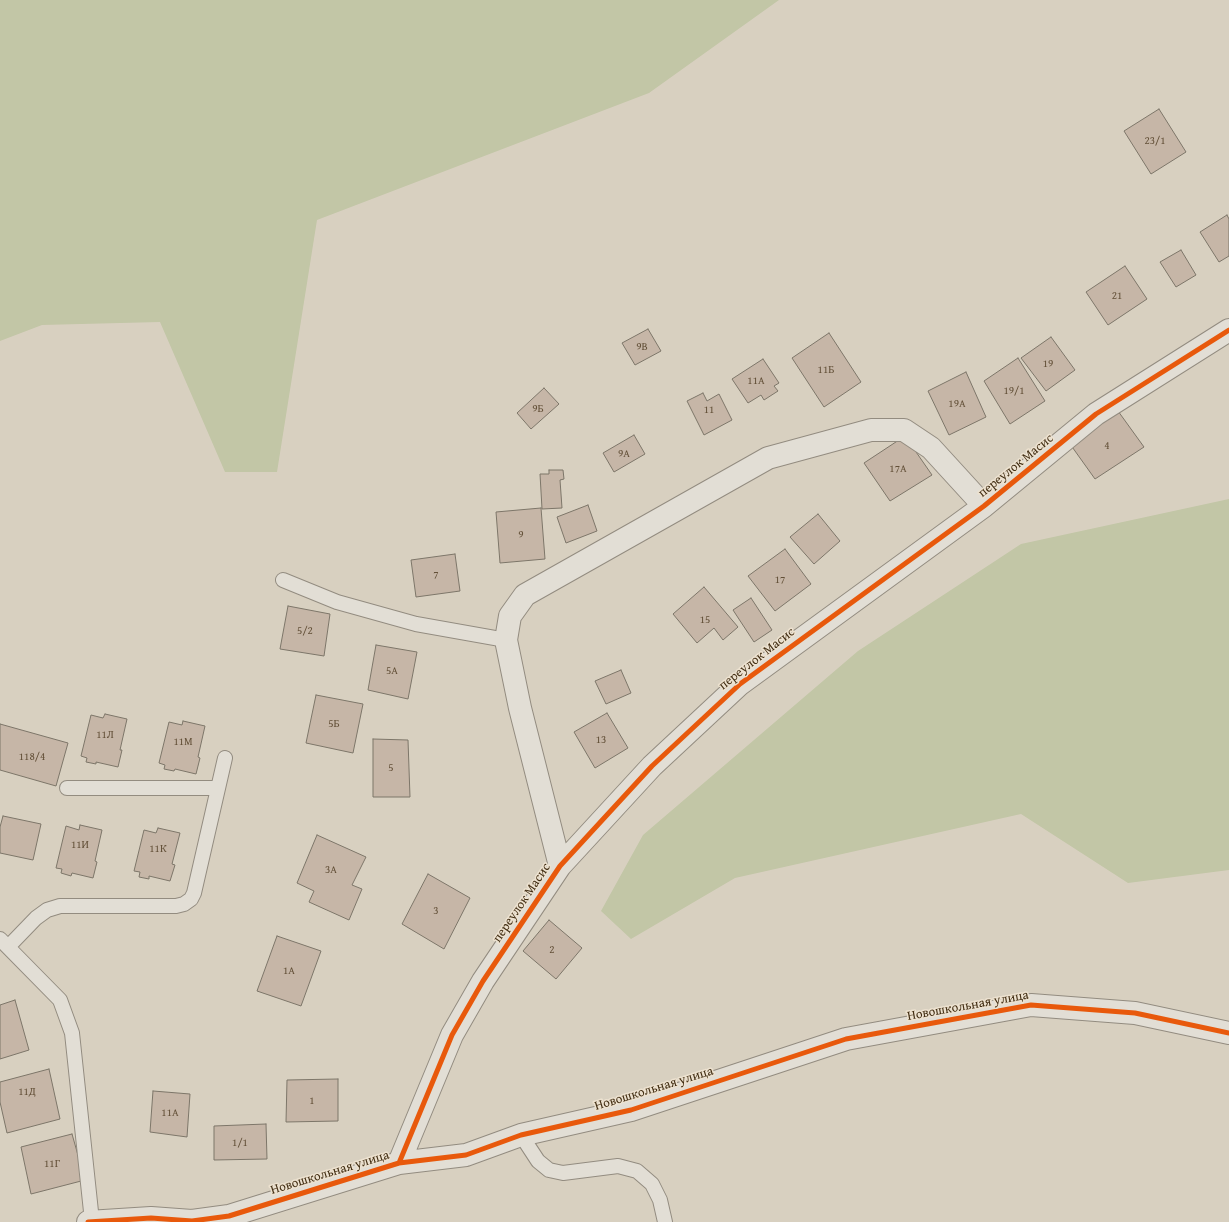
<!DOCTYPE html>
<html>
<head>
<meta charset="utf-8">
<style>
  body { margin:0 }
  canvas { display:block; background:#d8d0c0 }
</style>
</head>
<body>
<canvas width="1229" height="1222"></canvas>
<script>
const context = document.querySelector('canvas').getContext('2d');
context.lineJoin = 'round';
function fillPath(path, color) { context.fillStyle = color; context.fill(path, 'evenodd'); }
const poly = rows => new Path2D(rows.map(r => 'M' + r).join(''));
function strokePath(path, color, width, dash) { context.strokeStyle = color; context.lineWidth = width; context.lineCap = dash ? 'butt' : 'round'; context.setLineDash(dash || []); context.stroke(path); }
function label(font, color, halo, rows, align = 'center') {
  context.font = font + ' "Gentium Book Plus",serif'; context.lineWidth = 3; context.setLineDash([]); context.textBaseline = 'middle'; context.strokeStyle = halo; context.fillStyle = color; for (const [text, x, y, turn = 0] of rows) {
    context.save(); context.translate(x, y); context.rotate((+turn || 0) * Math.PI / 180); context.textAlign = isNaN(turn) ? turn : align; if (halo) context.strokeText(text, 0, 0); context.fillText(text, 0, 0); context.restore();
  }
}
fillPath(poly([
  [0,0,779,0,649,93,317,220,277,472,225,472,160,322,42,325,0,341],
  [1229,499,1229,870,1128,883,1021,814,735,878,631,939,601,911,643,835,858,651,1021,544]
]), '#c2c6a6');
const building = poly([
  [1159,109,1186,152,1151,174,1124,131,1159,109],
  [1227,215,1229,219,1229,256,1219,262,1200,232,1227,215],
  [1181,250,1196,275,1176,287,1160,262,1181,250],
  [1125,266,1147,299,1108,325,1086,292,1125,266],
  [648,329,661,351,635,365,622,343,648,329],
  [829,333,861,382,824,407,792,358,829,333],
  [1051,337,1075,370,1046,391,1021,358,1051,337],
  [1018,358,1045,401,1010,424,984,381,1018,358],
  [763,359,779,383,774,386,778,391,764,400,761,395,748,403,732,379,763,359],
  [966,372,986,417,949,435,928,391,966,372],
  [544,388,559,404,531,429,517,413,544,388],
  [703,393,707,401,719,394,732,420,704,435,687,401,703,393],
  [1118,411,1144,447,1095,479,1070,444,1118,411],
  [634,435,645,454,614,472,603,453,634,435],
  [905,436,932,475,890,501,864,463,905,436],
  [549,470,563,470,564,479,560,480,562,508,542,509,540,474,549,474,549,470],
  [588,505,597,531,566,543,557,517,588,505],
  [541,508,545,559,500,563,496,512,541,508],
  [818,514,840,541,814,564,790,537,818,514],
  [785,549,811,584,775,611,748,576,785,549],
  [455,554,460,591,416,597,411,560,455,554],
  [704,587,738,627,723,640,714,628,697,643,673,614,704,587],
  [751,598,772,630,754,642,733,610,751,598],
  [288,606,330,614,324,656,280,649,288,606],
  [376,645,417,652,408,699,368,690,376,645],
  [621,670,631,693,606,704,595,681,621,670],
  [316,695,363,704,353,753,306,743,316,695],
  [607,713,628,748,595,768,574,732,607,713],
  [105,714,127,719,120,750,122,750,118,767,96,762,96,764,86,762,87,758,81,756,91,715,103,718,105,714],
  [183,721,205,726,198,757,200,758,196,774,175,769,174,771,164,769,165,765,159,763,169,722,182,725,183,721],
  [0,724,68,743,56,786,0,770,0,724],
  [373,739,408,740,410,797,373,797,373,739],
  [3,816,41,824,33,860,0,853,0,827,3,816],
  [80,825,102,830,95,861,97,862,93,878,72,873,71,876,61,873,62,869,56,868,66,826,79,830,80,825],
  [158,828,180,833,172,864,175,865,170,881,149,876,149,879,139,877,140,872,134,871,144,830,156,833,158,828],
  [317,835,366,857,352,885,362,889,349,920,309,902,314,891,297,883,317,835],
  [428,874,470,898,444,949,402,924,428,874],
  [549,920,582,948,556,979,523,951,549,920],
  [277,936,321,951,301,1006,257,991,277,936],
  [15,1000,29,1050,0,1059,0,1005,15,1000],
  [49,1069,60,1119,7,1133,0,1102,0,1082,49,1069],
  [338,1079,338,1121,286,1122,287,1080,338,1079],
  [153,1091,190,1094,187,1137,150,1132,153,1091],
  [266,1124,267,1159,214,1160,214,1126,266,1124],
  [72,1134,85,1180,31,1194,21,1147,72,1134]
]);
fillPath(building, '#c6b6a7');
strokePath(building, '#7d7669', 1);
const service = poly([
  [283,580,337,602,416,624,506,640],
  [67,788,218,788],
  [0,939,60,1000,72,1033,92,1221],
  [8,947,36,918,47,910,60,906,176,906,184,904,191,899,194,893,225,758],
  [521,1135,538,1161,549,1170,563,1173,618,1166,637,1171,652,1184,660,1200,665,1222]
]);
const minor = poly([
  [560,866,520,708,506,640,510,616,525,595,768,458,871,430,904,430,931,448,984,506],
  [399,1163,452,1035,483,981,560,866,652,766,740,684,984,506,1096,414,1229,330],
  [88,1222,151,1218,192,1221,229,1216,399,1163,466,1155,521,1135,631,1110,846,1039,1031,1005,1135,1013,1229,1033]
]);
strokePath(service, '#938c80', 16);
strokePath(minor, '#938c80', 24);
strokePath(service, '#e2ded5', 14);
strokePath(minor, '#e2ded5', 22);
strokePath(poly([
  [399,1163,452,1035,483,981,560,866,652,766,740,684,984,506,1096,414,1229,330],
  [88,1222,151,1218,192,1221,229,1216,399,1163,466,1155,521,1135,631,1110,846,1039,1031,1005,1135,1013,1229,1033]
]), '#e8590c', 5);
label('11px', '#635038', null, [
  ["23/1",1155,141],
  ["21",1117,296],
  ["9В",642,347],
  ["19",1048,364],
  ["11Б",826,370],
  ["11А",756,381],
  ["19/1",1014,391],
  ["19А",957,404],
  ["9Б",538,409],
  ["11",709,410],
  ["4",1107,446],
  ["9А",624,454],
  ["17А",898,469],
  ["9",521,535],
  ["7",436,575],
  ["17",780,580],
  ["15",705,620],
  ["5/2",305,631],
  ["5А",392,671],
  ["5Б",334,724],
  ["11Л",105,735],
  ["13",601,740],
  ["11М",183,742],
  ["118/4",32,757],
  ["5",391,768],
  ["11И",80,845],
  ["11К",158,849],
  ["3А",331,870],
  ["3",436,911],
  ["2",552,950],
  ["1А",289,971],
  ["11Д",27,1092],
  ["1",312,1101],
  ["11А",170,1113],
  ["1/1",240,1143],
  ["11Г",52,1164]
]);
label('13px', '#422e13', '#ede2d0', [
  ["переулок Масис",1016,466,-39],
  ["переулок Масис",757,659,-38],
  ["переулок Масис",522,903,-56],
  ["Новошкольная улица",968,1006,-10],
  ["Новошкольная улица",654,1089,-17],
  ["Новошкольная улица",330,1173,-17]
]);
</script>
</body>
</html>
